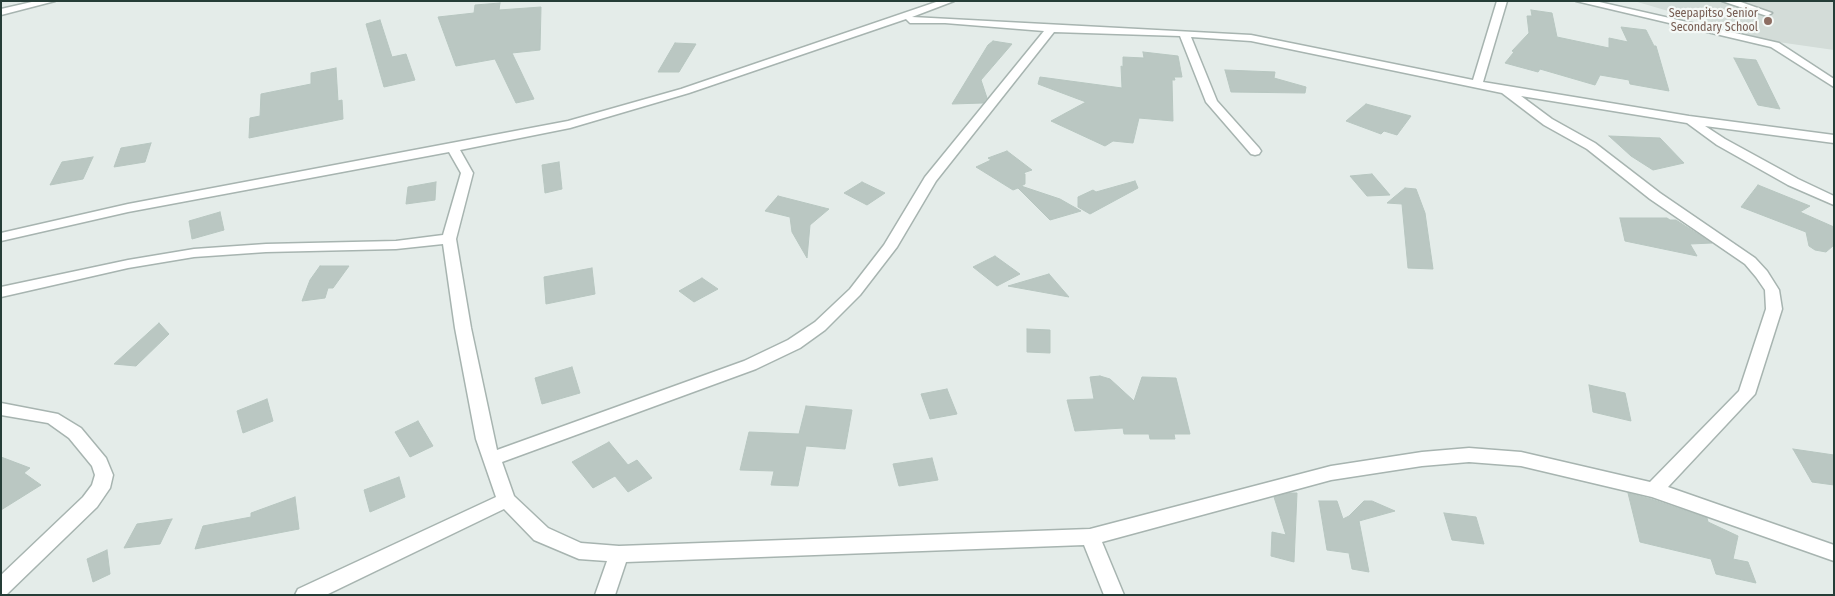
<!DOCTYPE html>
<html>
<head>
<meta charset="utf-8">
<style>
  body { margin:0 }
  #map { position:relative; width:1835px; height:596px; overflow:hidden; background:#e4ece9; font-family:"Fira Sans Condensed",sans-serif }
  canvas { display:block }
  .frame { position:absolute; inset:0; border:2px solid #253d37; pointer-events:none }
</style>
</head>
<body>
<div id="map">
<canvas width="1835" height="596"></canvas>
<div class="frame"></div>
</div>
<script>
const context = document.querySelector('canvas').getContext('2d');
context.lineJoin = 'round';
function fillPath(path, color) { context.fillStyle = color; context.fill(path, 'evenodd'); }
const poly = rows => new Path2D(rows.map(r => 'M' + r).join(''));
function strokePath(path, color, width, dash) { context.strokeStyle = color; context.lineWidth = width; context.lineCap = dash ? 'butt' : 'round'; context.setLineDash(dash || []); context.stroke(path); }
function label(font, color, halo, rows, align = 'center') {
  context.font = font + ' "Fira Sans Condensed",sans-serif'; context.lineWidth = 4.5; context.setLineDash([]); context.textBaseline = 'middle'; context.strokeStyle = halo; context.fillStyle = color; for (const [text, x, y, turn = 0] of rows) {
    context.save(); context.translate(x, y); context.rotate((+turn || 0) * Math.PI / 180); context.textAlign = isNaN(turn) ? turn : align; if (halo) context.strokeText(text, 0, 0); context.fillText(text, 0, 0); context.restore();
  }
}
fillPath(poly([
  [1634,1,1834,1,1834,50,1771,41]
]), '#d3dcd8');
const building = poly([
  [500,3,499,10,541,7,540,50,512,53,534,99,516,103,495,59,456,66,438,17,474,13,475,5,500,3],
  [1531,10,1552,13,1557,37,1609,48,1609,38,1628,42,1621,27,1646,30,1654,46,1656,46,1669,91,1630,84,1629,80,1600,75,1595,85,1540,69,1538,72,1505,63,1514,52,1512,51,1529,33,1527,16,1532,16,1531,10],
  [380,20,392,57,406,54,415,80,384,87,366,24,380,20],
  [993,41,1012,44,981,80,987,98,983,103,952,104,988,45,993,41],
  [675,43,696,44,679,72,658,72,675,43],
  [1143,52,1178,56,1182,77,1174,77,1175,80,1172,80,1173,121,1139,118,1133,143,1113,141,1105,146,1051,121,1086,102,1038,84,1040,77,1122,88,1121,66,1123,67,1123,57,1144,58,1143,52],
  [1734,58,1756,60,1780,109,1758,105,1734,58],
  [336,68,338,101,342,100,343,119,249,138,250,118,260,116,261,94,311,84,311,73,336,68],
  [1225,70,1275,72,1274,78,1306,87,1305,93,1231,92,1225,70],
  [1366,104,1411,116,1397,135,1384,131,1381,134,1346,121,1366,104],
  [1609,136,1660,138,1684,163,1653,170,1631,156,1609,136],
  [151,143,145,162,114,167,121,148,151,143],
  [1007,151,1032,170,1023,173,1025,174,1025,184,1021,186,1060,199,1081,211,1050,220,1018,188,1013,190,976,167,991,160,988,158,1007,151],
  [93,157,83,179,50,185,62,162,93,157],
  [559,162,562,189,545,193,542,165,559,162],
  [1372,174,1390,195,1367,196,1350,176,1372,174],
  [1135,181,1138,188,1090,214,1078,207,1078,197,1093,190,1096,192,1135,181],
  [436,182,435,200,406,204,408,187,436,182],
  [862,182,885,193,867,205,844,193,862,182],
  [1758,185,1810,206,1800,212,1834,227,1834,245,1826,252,1815,250,1809,246,1806,232,1741,207,1758,185],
  [1405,188,1416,189,1425,213,1433,269,1408,268,1402,204,1387,203,1405,188],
  [778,196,829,209,810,225,807,258,792,232,790,217,765,211,778,196],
  [220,212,224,230,192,239,189,221,220,212],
  [1620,218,1667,218,1670,220,1676,220,1712,243,1690,244,1697,256,1625,241,1620,218],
  [995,256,1020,274,997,286,973,267,995,256],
  [320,266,349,266,333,288,328,288,325,298,302,301,310,280,320,266],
  [592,268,595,294,546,304,544,277,592,268],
  [1049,274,1069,297,1008,286,1049,274],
  [702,278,718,289,694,302,679,291,702,278],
  [159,323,169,334,136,366,114,364,159,323],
  [1027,329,1050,330,1050,353,1027,352,1027,329],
  [572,367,580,393,542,404,535,378,572,367],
  [1100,376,1110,379,1134,401,1142,377,1176,378,1190,434,1174,434,1175,439,1150,439,1149,434,1124,434,1123,428,1075,431,1067,400,1094,399,1090,377,1100,376],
  [1589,385,1625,393,1631,421,1593,412,1589,385],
  [947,389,957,414,930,419,921,394,947,389],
  [267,399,273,421,243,433,237,411,267,399],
  [806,406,852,410,845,449,806,446,798,486,771,485,774,471,740,470,749,432,799,434,806,406],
  [418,421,433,446,410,457,395,432,418,421],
  [609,442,628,465,637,460,652,478,628,492,615,476,593,488,572,462,609,442],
  [1793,449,1834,455,1834,485,1812,482,1793,449],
  [1,457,30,468,24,473,41,485,1,510,1,457],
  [932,458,938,480,899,486,893,464,932,458],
  [399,477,405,497,370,512,364,490,399,477],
  [1289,493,1297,493,1294,562,1271,556,1272,532,1286,535,1274,497,1289,493],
  [1628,493,1651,499,1707,518,1708,522,1738,536,1733,559,1748,562,1756,583,1716,574,1711,559,1640,542,1628,493],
  [295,497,299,529,195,549,203,526,251,517,251,513,295,497],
  [1319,501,1337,501,1343,519,1349,516,1364,501,1372,501,1395,511,1359,521,1369,572,1352,569,1349,553,1327,550,1319,501],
  [1444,513,1476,517,1484,544,1452,540,1444,513],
  [172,519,160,544,124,548,137,524,172,519],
  [107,550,110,574,93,582,87,559,107,550]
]);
fillPath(building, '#bac7c2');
strokePath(building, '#b7c6c0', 1);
const minor = poly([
  [36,1,55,1,1,15,1,9,36,1],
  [939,1,954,1,912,17,1251,35,1473,80,1497,1,1507,1,1483,82,1689,116,1834,135,1834,143,1705,126,1725,139,1798,179,1834,196,1834,205,1788,185,1717,145,1687,123,1521,96,1552,119,1595,143,1660,193,1755,258,1767,271,1779,290,1782,309,1755,394,1668,487,1834,545,1834,561,1652,497,1521,466,1469,462,1422,466,1331,480,1102,542,1124,595,1104,595,1084,545,626,562,615,595,595,595,607,561,579,559,534,540,504,509,326,595,295,595,298,589,496,497,476,439,455,328,443,244,396,249,266,252,194,257,128,268,1,297,1,287,128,260,194,249,266,244,396,241,443,235,461,173,449,152,128,212,1,241,1,233,128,204,568,121,681,89,939,1],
  [906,19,910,23,945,23,1044,31,925,177,884,245,850,289,815,322,788,340,744,361,497,450,471,328,456,239,473,173,460,150,570,128,689,93,906,19],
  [1054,32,1180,36,1206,102,1251,154,1255,155,1259,154,1261,151,1259,148,1217,101,1191,37,1251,41,1502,93,1544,125,1587,149,1650,199,1745,264,1756,277,1765,290,1766,309,1739,391,1650,482,1521,452,1469,448,1422,452,1331,466,1090,529,619,546,581,543,548,528,514,496,502,462,756,369,800,348,825,330,860,295,897,247,936,181,1054,32],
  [1576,1,1595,1,1779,43,1834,79,1834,87,1771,47,1576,1],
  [1722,1,1738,1,1772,13,1767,16,1722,1],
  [1,403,58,414,81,428,106,458,113,475,110,488,97,507,6,595,1,595,1,575,83,497,92,485,95,475,92,466,69,438,48,423,1,415,1,403]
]);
strokePath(minor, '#a7b4b0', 3);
fillPath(minor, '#fff');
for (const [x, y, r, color] of [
  [1768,21,5,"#8d6e63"]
]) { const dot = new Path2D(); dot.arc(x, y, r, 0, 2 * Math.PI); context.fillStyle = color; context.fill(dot); strokePath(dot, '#f5f9f7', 2); }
label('12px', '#785e54', '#f5f9f7', [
  ["Seepapitso Senior",1758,14],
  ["Secondary School",1758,28]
], 'right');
</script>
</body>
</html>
